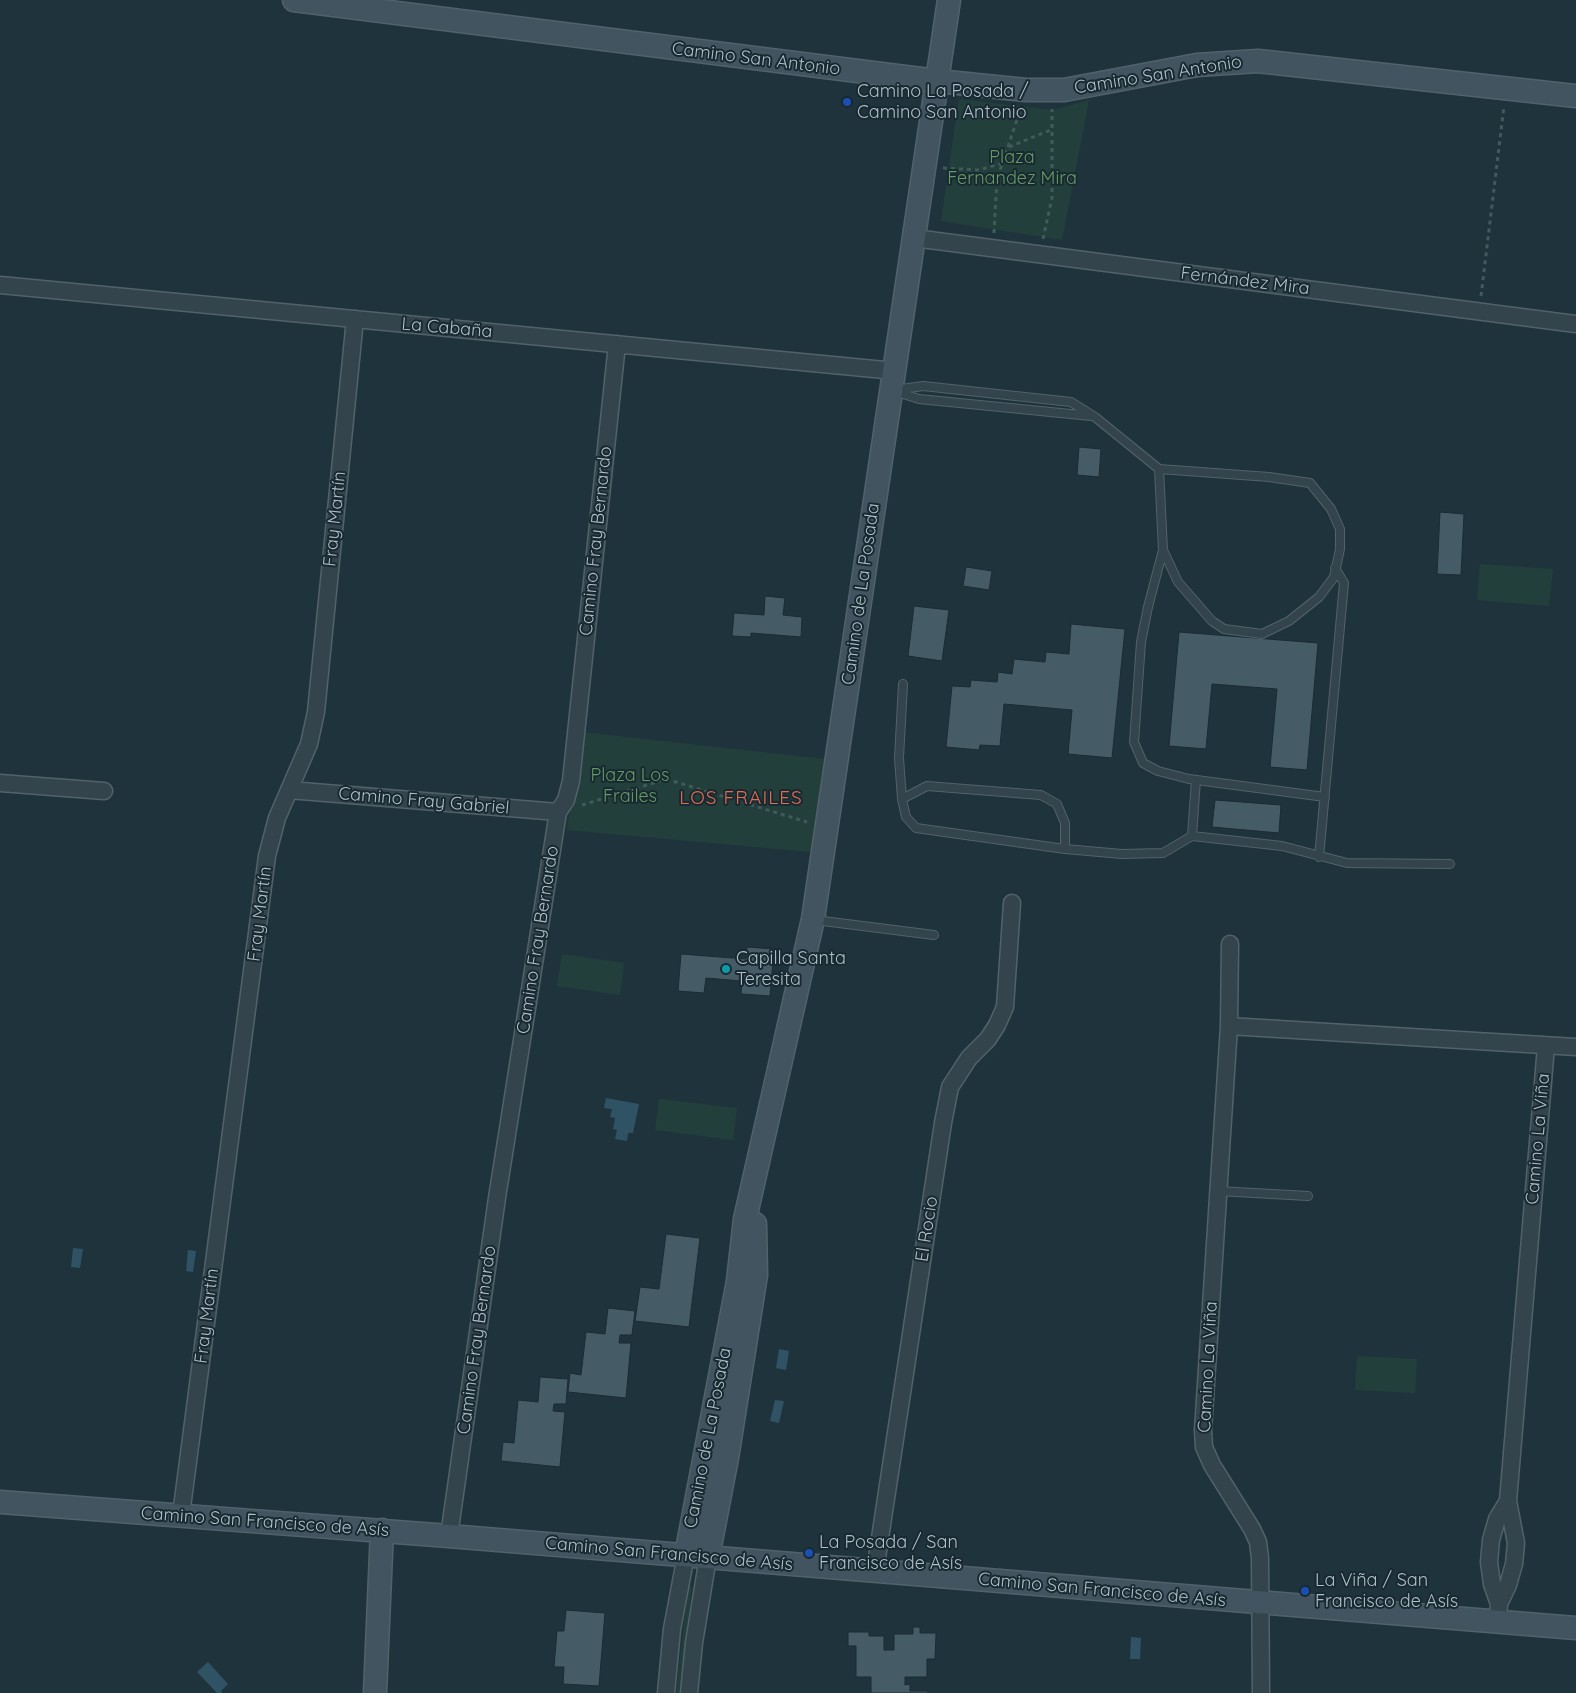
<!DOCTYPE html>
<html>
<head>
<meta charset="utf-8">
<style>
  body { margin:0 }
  canvas { display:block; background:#1f333c }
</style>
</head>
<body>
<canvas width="1576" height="1693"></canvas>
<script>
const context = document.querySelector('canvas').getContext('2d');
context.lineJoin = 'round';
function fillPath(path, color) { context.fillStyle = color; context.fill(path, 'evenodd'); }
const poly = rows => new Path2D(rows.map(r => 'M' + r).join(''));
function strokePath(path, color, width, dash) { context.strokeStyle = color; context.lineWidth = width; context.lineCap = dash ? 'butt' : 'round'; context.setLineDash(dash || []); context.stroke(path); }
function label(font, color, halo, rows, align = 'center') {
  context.font = font + ' Quicksand,sans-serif'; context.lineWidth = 4; context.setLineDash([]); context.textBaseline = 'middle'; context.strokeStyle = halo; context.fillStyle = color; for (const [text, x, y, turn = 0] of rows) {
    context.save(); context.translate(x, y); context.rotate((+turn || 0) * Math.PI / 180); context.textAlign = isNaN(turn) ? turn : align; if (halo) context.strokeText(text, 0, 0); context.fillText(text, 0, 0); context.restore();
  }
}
fillPath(poly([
  [959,99,1054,110,1089,100,1062,240,941,221],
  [1480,564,1553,569,1549,606,1477,600],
  [581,732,824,759,811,852,567,830],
  [562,954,624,963,620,995,557,986],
  [659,1099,737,1108,733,1140,655,1130],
  [1357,1356,1417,1359,1415,1393,1355,1390],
  [688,1585,692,1587,681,1693,676,1693]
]), '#223f3b');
fillPath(poly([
  [606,1098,639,1104,633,1133,628,1133,627,1141,615,1139,617,1130,613,1129,615,1118,610,1117,612,1109,604,1108],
  [73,1248,83,1249,80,1268,71,1267],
  [188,1250,196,1251,193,1272,186,1271],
  [779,1349,789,1351,786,1370,776,1368],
  [775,1400,784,1401,779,1423,770,1421],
  [1131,1637,1141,1638,1140,1659,1130,1659],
  [208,1662,228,1684,221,1691,222,1693,217,1693,197,1672]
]), '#2f5264');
const building = poly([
  [1079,447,1101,449,1099,477,1077,475,1079,447],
  [1440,512,1464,514,1461,575,1437,574,1440,512],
  [966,567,992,571,989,590,963,586,966,567],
  [765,596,785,598,783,615,802,617,801,637,751,633,751,637,732,636,734,613,764,615,765,596],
  [914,606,949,610,942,661,908,656,914,606],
  [1071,624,1125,629,1112,758,1068,754,1072,710,1004,704,1000,746,980,745,979,750,946,747,952,686,970,687,971,680,997,682,998,672,1012,674,1014,659,1045,662,1046,652,1069,654,1071,624],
  [1179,632,1318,643,1307,770,1270,767,1277,689,1212,684,1206,749,1169,746,1179,632],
  [1215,800,1281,805,1279,833,1212,827,1215,800],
  [747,947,774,949,770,996,741,994,742,981,706,978,704,993,678,991,681,954,746,959,747,947],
  [666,1234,700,1238,689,1327,635,1321,640,1287,659,1289,666,1234],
  [608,1308,635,1311,632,1335,620,1335,619,1343,631,1343,626,1398,568,1392,570,1373,581,1375,586,1332,605,1334,608,1308],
  [540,1377,568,1379,566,1404,554,1404,553,1411,565,1412,560,1467,501,1461,503,1442,514,1443,518,1400,538,1402,540,1377],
  [566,1610,605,1613,599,1686,563,1684,564,1667,554,1667,557,1631,564,1631,566,1610],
  [913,1627,920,1627,920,1633,936,1633,935,1659,927,1659,927,1677,905,1677,905,1685,910,1684,910,1691,928,1691,928,1693,871,1693,871,1677,856,1677,856,1646,848,1646,848,1632,869,1632,869,1636,884,1636,884,1650,894,1650,894,1634,913,1634,913,1627]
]);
fillPath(building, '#455b66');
strokePath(building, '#1b2b33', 1);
const lane = poly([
  [894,390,923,386,1071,402,1095,417,1159,469,1163,550,1148,607,1141,642,1134,742,1143,763,1158,771,1189,779,1325,797],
  [894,391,919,399,1091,416],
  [1159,469,1269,477,1310,483,1331,509,1340,529,1340,549,1334,577,1319,597,1289,621,1262,634,1224,629,1212,621,1178,582,1163,550],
  [903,684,899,758,902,799,906,817,916,828,1065,849,1122,854,1163,853,1192,836],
  [1196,780,1192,836,1282,846,1347,863,1450,864],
  [902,799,927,786,1041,795,1057,804,1065,823,1065,849],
  [1319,857,1344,583,1335,568],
  [815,920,934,935],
  [1218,1191,1308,1196]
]);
const street = poly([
  [914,238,1576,324],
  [0,285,895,371],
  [0,783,104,791],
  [289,790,558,812],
  [1230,944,1229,1026,1203,1430,1204,1447,1212,1465,1252,1529,1258,1542,1260,1558,1261,1693],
  [1229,1026,1576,1047],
  [181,1515,267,856,277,818,309,744,316,712,355,319],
  [449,1536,497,1198,558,812,566,800,571,781,617,344],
  [875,1571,943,1123,950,1087,969,1058,988,1039,997,1025,1005,1007,1012,903],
  [1499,1604,1492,1584,1489,1562,1491,1540,1497,1519,1508,1501],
  [1498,1622,1499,1604,1508,1585,1514,1564,1516,1543,1508,1501,1546,1046],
  [666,1693,672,1629,686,1555],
  [689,1693,694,1643,708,1557]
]);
const secondary = poly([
  [294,0,937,81,1026,90,1064,90,1197,65,1258,61,1576,96],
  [0,1502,449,1536,1576,1628],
  [686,1555,738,1281,745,1219,813,919,949,0],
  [708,1557,727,1458,756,1275,755,1224],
  [375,1693,382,1530]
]);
strokePath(lane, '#51626a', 10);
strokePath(street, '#51626a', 19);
strokePath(secondary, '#51626a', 25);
strokePath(poly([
  [1009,147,1053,129],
  [943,168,979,170,1003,163],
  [994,233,997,179,1021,108],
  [1043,239,1052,198,1052,109],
  [1481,296,1504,106],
  [582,805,666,779,807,822]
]), '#415b58', 3, [4, 4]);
strokePath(lane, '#33444c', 8);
strokePath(street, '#33444c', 16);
strokePath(secondary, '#415460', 22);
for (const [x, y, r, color] of [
  [847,102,5,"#1a4fb4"],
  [726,969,5,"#0f9aa8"],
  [809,1553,5,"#1a4fb4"],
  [1305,1591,5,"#1a4fb4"]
]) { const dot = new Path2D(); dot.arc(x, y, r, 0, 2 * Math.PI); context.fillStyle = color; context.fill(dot); strokePath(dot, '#192931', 2); }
label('18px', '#aebfc8', '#192931', [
  ["Camino San Antonio",756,59,7],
  ["Camino San Antonio",1158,75,-9],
  ["Fernández Mira",1245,281,7],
  ["La Cabaña",447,328,5],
  ["Fray Martín",335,519,-84],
  ["Camino Fray Bernardo",596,541,-84],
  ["Camino de La Posada",861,594,-82],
  ["Camino Fray Gabriel",424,801,5],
  ["Fray Martín",260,914,-83],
  ["Camino Fray Bernardo",538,940,-81],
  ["Camino La Viña",1538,1139,-85],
  ["El Rocio",927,1229,-81],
  ["Fray Martín",207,1316,-83],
  ["Camino Fray Bernardo",477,1340,-82],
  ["Camino La Viña",1208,1367,-87],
  ["Camino de La Posada",708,1438,-79],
  ["Camino San Francisco de Asís",265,1522,4],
  ["Camino San Francisco de Asís",669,1554,5],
  ["Camino San Francisco de Asís",1102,1590,5]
]);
label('18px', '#aebfc8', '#192931', [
  ["Camino La Posada /",857,92],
  ["Camino San Antonio",857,113],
  ["Capilla Santa",736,959],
  ["Teresita",736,980],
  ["La Posada / San",819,1543],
  ["Francisco de Asís",819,1564],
  ["La Viña / San",1315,1581],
  ["Francisco de Asís",1315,1602]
], 'left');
label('18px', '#639c62', '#192931', [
  ["Plaza",1012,158],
  ["Fernandez Mira",1012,179],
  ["Plaza Los",630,776],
  ["Frailes",630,797]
]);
context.letterSpacing = '1px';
label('19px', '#df6d52', '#192931', [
  ["LOS FRAILES",741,798]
]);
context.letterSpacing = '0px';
</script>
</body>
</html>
